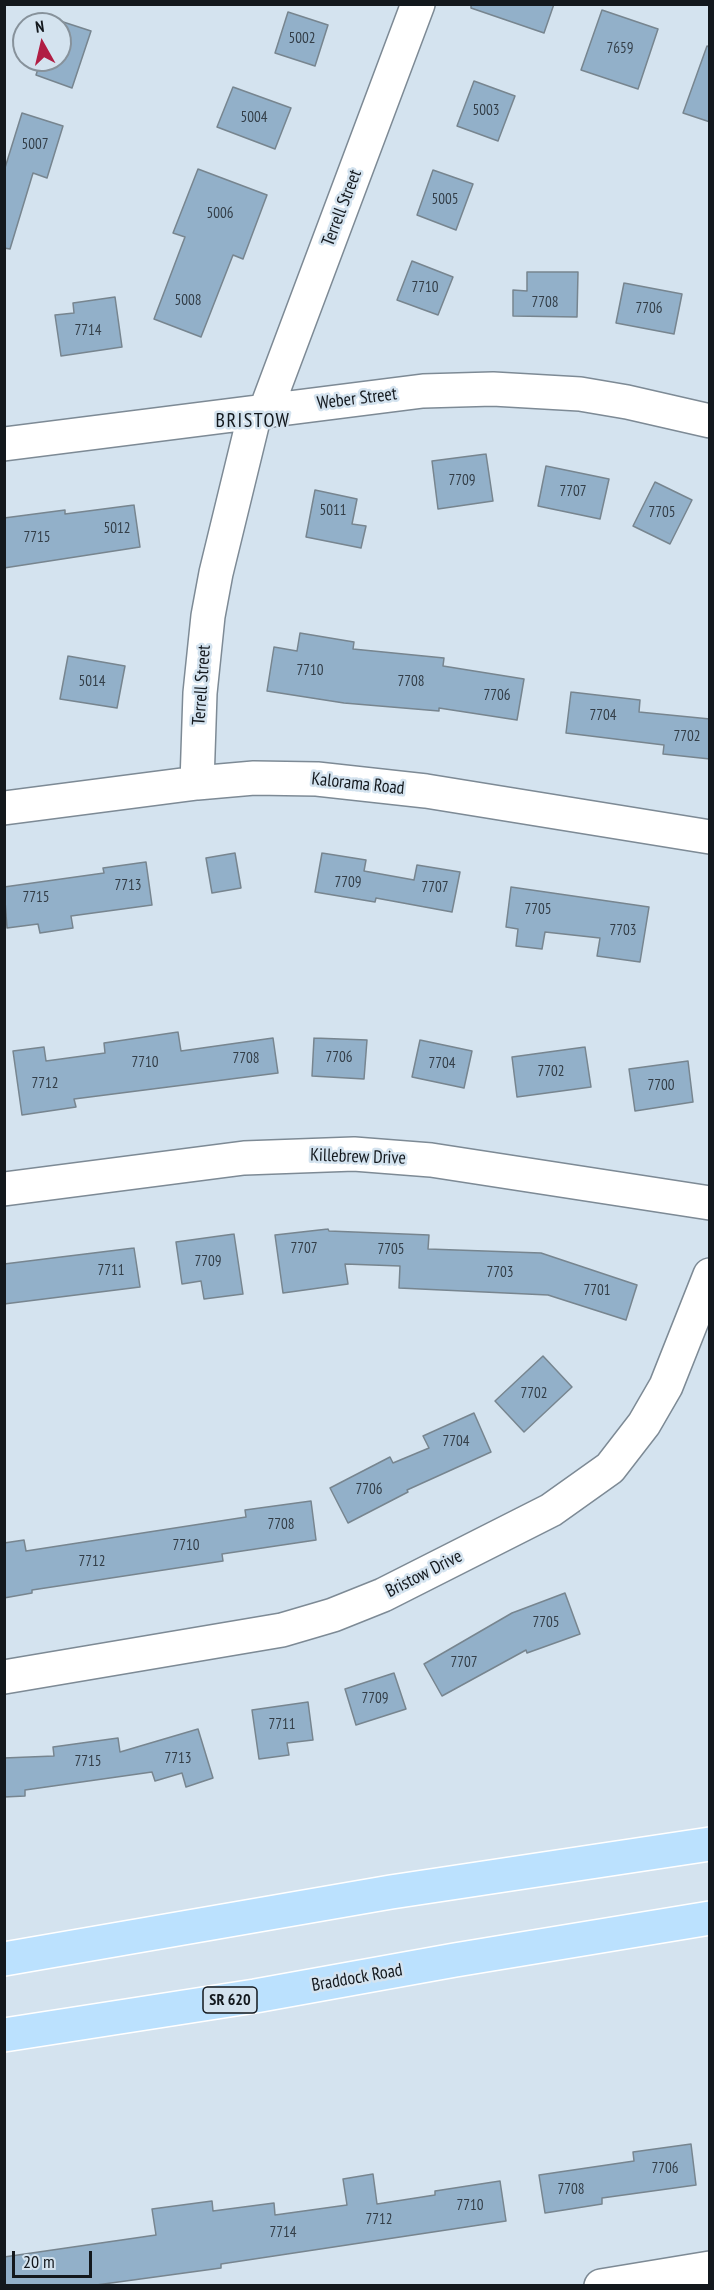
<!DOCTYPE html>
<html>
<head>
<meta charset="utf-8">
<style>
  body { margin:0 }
  #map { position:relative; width:714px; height:2290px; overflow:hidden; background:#d4e3ef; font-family:"PT Sans Narrow",sans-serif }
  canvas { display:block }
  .frame { position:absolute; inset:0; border:6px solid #13181d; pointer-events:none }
  .north { position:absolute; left:12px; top:12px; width:60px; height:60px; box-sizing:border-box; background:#d4e3ef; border:2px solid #87929b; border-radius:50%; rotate:352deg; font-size:16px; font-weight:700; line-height:24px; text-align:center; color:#13181d }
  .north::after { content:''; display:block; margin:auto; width:21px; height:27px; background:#b01d43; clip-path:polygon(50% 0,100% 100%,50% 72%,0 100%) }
  .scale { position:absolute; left:12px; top:2251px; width:80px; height:27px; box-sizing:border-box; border:3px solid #13181d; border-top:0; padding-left:8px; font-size:18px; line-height:21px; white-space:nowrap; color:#13181d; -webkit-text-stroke:4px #d4e3ef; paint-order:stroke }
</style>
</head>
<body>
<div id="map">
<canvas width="714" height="2290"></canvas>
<div class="frame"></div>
<div class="north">N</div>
<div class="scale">20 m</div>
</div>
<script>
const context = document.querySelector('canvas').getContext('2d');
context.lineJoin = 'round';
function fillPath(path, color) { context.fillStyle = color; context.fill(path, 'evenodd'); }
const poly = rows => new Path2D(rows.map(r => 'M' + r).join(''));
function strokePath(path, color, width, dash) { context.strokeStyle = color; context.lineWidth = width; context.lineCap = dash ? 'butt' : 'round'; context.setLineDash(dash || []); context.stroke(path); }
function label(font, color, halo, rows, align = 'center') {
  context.font = font + ' "PT Sans Narrow",sans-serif'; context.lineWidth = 5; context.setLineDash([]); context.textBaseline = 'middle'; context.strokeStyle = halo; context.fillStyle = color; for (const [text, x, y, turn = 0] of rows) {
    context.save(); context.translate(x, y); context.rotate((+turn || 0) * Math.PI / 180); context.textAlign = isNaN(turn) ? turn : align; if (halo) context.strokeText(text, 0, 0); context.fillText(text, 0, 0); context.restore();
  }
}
const building = poly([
  [471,4,554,4,544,33,471,8,471,4],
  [602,10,658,29,638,89,581,70,602,10],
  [288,12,328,25,315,66,275,53,288,12],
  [54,19,91,31,72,88,36,75,41,60,60,60,60,24,53,24,54,19],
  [707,46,710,47,710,122,683,113,707,46],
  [474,81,515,96,498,141,457,126,474,81],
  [233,87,291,108,275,149,217,127,233,87],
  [22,113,63,126,47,178,33,173,10,249,4,248,4,171,22,113],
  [198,169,267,195,243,259,233,255,201,337,154,319,185,237,173,233,198,169],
  [433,170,473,184,456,230,417,215,433,170],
  [412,261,453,277,438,315,397,300,412,261],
  [527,272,578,272,577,317,513,316,513,290,527,291,527,272],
  [624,283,682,294,674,334,616,323,624,283],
  [115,297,122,347,61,356,55,315,74,313,73,303,115,297],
  [486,454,493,501,438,509,432,461,486,454],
  [546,466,609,479,600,519,538,506,546,466],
  [655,482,692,500,670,544,633,526,655,482],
  [315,490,357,499,352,524,366,526,361,548,306,537,315,490],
  [134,505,140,547,4,568,4,518,65,510,65,514,134,505],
  [300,633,354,642,353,649,444,658,443,666,524,679,517,720,439,708,439,711,344,703,267,691,274,647,297,651,300,633],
  [68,656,125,666,117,708,60,699,68,656],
  [571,692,640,700,639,712,710,719,710,759,663,754,664,745,566,733,571,692],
  [235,853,241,888,212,893,206,858,235,853],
  [322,853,366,860,364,871,414,880,417,865,460,872,452,912,376,898,375,902,315,892,322,853],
  [146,862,152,905,71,916,73,928,40,933,38,924,7,928,4,887,104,873,103,868,146,862],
  [511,887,649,907,640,962,597,956,600,938,545,932,542,949,516,946,518,929,506,927,511,887],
  [178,1032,181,1051,273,1038,278,1073,74,1099,76,1107,22,1115,13,1051,44,1047,46,1061,105,1053,104,1043,178,1032],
  [314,1038,367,1040,364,1079,312,1076,314,1038],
  [420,1040,472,1051,464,1088,412,1077,420,1040],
  [585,1047,591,1087,517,1097,512,1057,585,1047],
  [688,1061,693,1102,635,1111,629,1069,688,1061],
  [328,1229,329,1231,429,1235,428,1249,541,1253,637,1285,626,1320,548,1295,399,1288,400,1266,345,1264,348,1284,283,1293,275,1235,328,1229],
  [234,1234,243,1294,204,1299,201,1281,182,1284,176,1242,234,1234],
  [134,1248,140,1287,4,1304,4,1264,134,1248],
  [543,1356,572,1387,524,1432,495,1401,543,1356],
  [474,1413,491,1452,407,1490,408,1492,348,1523,330,1488,390,1457,393,1463,429,1448,423,1436,474,1413],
  [311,1501,316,1540,222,1554,223,1561,32,1590,32,1593,4,1598,4,1543,24,1540,26,1551,246,1517,245,1510,311,1501],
  [565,1593,580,1634,527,1653,526,1650,442,1696,424,1664,512,1613,565,1593],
  [394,1673,406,1709,356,1725,345,1689,394,1673],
  [308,1702,313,1740,287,1743,289,1755,259,1759,252,1710,308,1702],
  [198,1729,213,1778,186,1787,182,1773,155,1781,152,1772,25,1790,25,1796,4,1797,4,1758,54,1756,53,1747,118,1738,120,1752,198,1729],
  [691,2144,696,2185,602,2198,602,2204,545,2213,539,2175,634,2161,633,2152,691,2144],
  [373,2174,377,2204,435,2195,435,2191,500,2181,506,2221,221,2264,221,2268,89,2286,4,2286,4,2257,156,2235,152,2209,212,2201,213,2211,274,2203,275,2215,347,2205,343,2179,373,2174]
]);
fillPath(building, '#92b0c9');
strokePath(building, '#77858f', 1.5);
const minor = poly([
  [265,412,418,4],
  [4,444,423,391,493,389,580,394,627,402,710,421],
  [197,783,200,693,208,616,216,573,255,413],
  [4,808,197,783,254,778,317,779,426,791,710,837],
  [4,1189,244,1158,354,1154,431,1160,710,1203],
  [4,1677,282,1630,333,1615,383,1595,551,1510,610,1468,644,1424,666,1386,710,1275],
  [601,2286,710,2268]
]);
const major = poly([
  [4,1959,391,1892,710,1844],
  [4,2035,255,1996,455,1960,710,1918]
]);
strokePath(minor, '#7d8a95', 36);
strokePath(major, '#fff', 36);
strokePath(minor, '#fff', 33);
strokePath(major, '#bbe1fe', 33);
label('15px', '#333e48', null, [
  ["5002",302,39],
  ["7659",620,49],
  ["5003",486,111],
  ["5004",254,118],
  ["5007",35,145],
  ["5005",445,200],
  ["5006",220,214],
  ["7710",425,288],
  ["5008",188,301],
  ["7708",545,303],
  ["7706",649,309],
  ["7714",88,331],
  ["7709",462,481],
  ["7707",573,492],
  ["5011",333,511],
  ["7705",662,513],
  ["5012",117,529],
  ["7715",37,538],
  ["7710",310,671],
  ["5014",92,682],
  ["7708",411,682],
  ["7706",497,696],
  ["7704",603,716],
  ["7702",687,737],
  ["7709",348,883],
  ["7713",128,886],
  ["7707",435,888],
  ["7715",36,898],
  ["7705",538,910],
  ["7703",623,931],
  ["7706",339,1058],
  ["7708",246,1059],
  ["7710",145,1063],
  ["7704",442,1064],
  ["7702",551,1072],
  ["7712",45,1084],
  ["7700",661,1086],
  ["7707",304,1249],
  ["7705",391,1250],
  ["7709",208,1262],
  ["7711",111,1271],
  ["7703",500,1273],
  ["7701",597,1291],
  ["7702",534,1394],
  ["7704",456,1442],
  ["7706",369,1490],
  ["7708",281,1525],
  ["7710",186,1546],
  ["7712",92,1562],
  ["7705",546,1623],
  ["7707",464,1663],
  ["7709",375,1699],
  ["7711",282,1725],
  ["7713",178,1759],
  ["7715",88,1762],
  ["7706",665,2169],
  ["7708",571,2190],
  ["7710",470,2206],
  ["7712",379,2220],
  ["7714",283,2233]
]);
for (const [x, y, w] of [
  [230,2000,54]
]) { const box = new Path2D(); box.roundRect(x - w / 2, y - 13, w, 26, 4.5); context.fillStyle = '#d4e3ef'; context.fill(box); strokePath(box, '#13181d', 1.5); }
label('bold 16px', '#13181d', null, [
  ["SR 620",230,2000]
]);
label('18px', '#13181d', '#d4e3ef', [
  ["Terrell Street",342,208,-69],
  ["Weber Street",357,399,-7],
  ["Terrell Street",202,685,-86],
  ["Kalorama Road",358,784,6],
  ["Killebrew Drive",358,1157,2],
  ["Bristow Drive",424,1574,-27],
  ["Braddock Road",357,1978,-10]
]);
context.letterSpacing = '1.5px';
label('20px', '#13181d', '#d4e3ef', [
  ["BRISTOW",253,421]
]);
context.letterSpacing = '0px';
</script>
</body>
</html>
